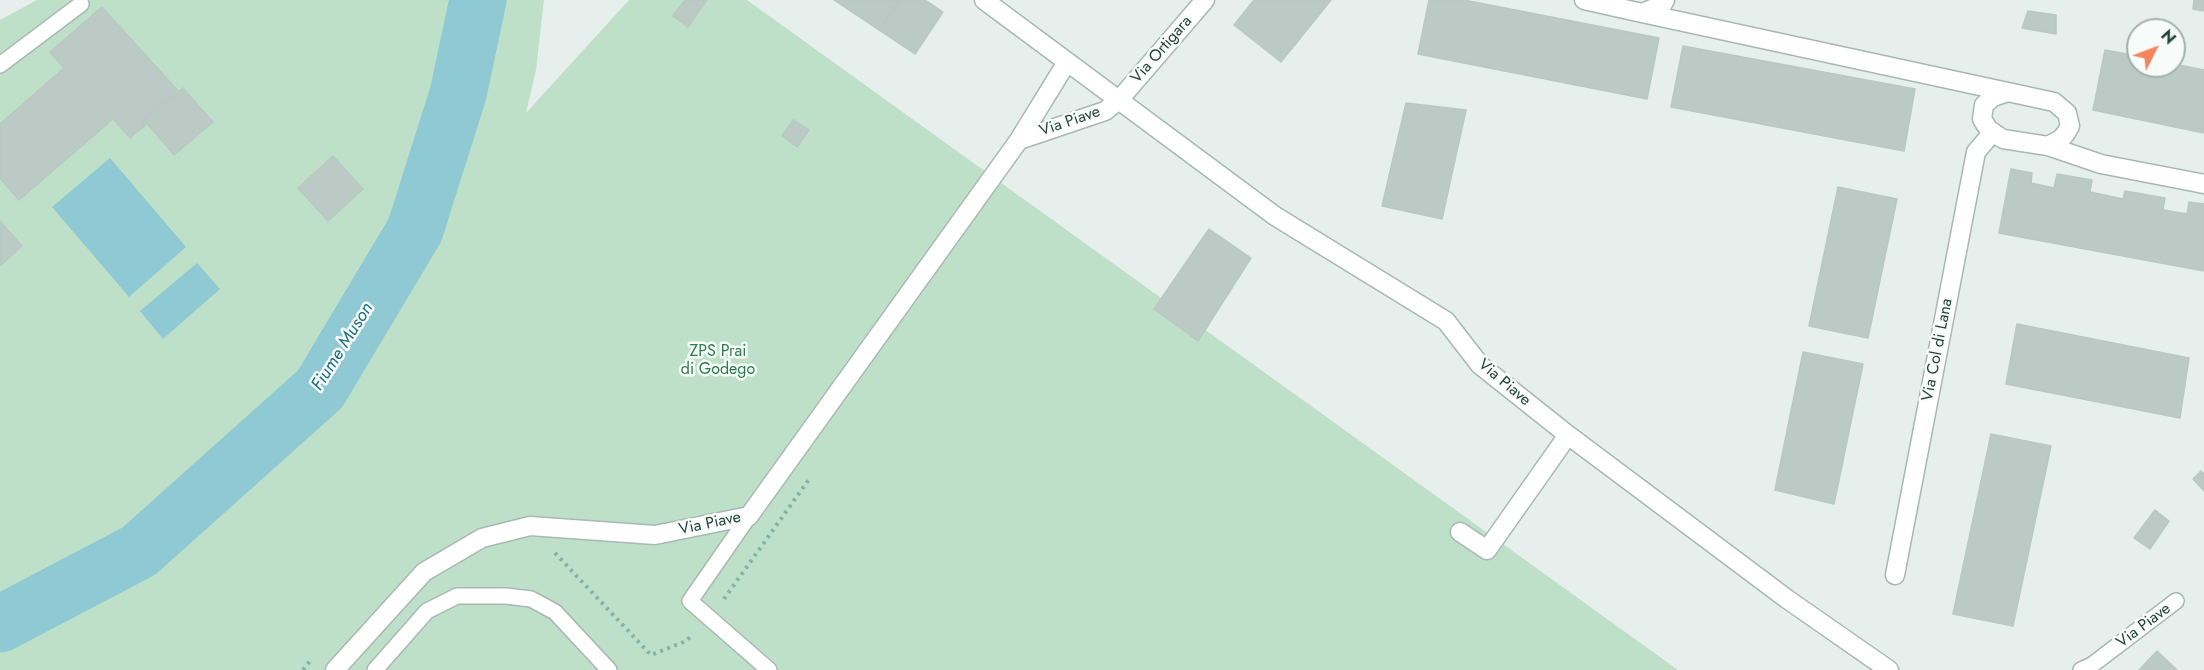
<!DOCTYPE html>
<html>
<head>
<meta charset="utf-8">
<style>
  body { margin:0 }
  #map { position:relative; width:2204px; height:670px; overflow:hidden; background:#e6efeb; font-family:Jost,sans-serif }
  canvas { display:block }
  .north { position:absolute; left:2126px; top:18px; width:60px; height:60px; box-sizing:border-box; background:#f7fbf9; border:2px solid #a3b1ad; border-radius:50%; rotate:48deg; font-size:16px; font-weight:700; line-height:24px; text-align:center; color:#24423a }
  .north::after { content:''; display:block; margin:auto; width:21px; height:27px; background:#f4845f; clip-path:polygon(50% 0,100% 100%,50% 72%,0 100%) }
</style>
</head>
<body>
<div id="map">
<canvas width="2204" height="670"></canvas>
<div class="north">N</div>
</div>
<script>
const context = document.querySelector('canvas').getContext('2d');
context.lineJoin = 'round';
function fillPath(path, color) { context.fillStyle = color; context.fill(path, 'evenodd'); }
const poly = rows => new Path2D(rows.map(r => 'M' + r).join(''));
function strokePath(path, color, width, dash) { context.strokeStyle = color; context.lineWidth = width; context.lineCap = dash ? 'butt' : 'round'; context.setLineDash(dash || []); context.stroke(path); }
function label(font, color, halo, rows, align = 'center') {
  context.font = font + ' Jost,sans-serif'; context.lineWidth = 5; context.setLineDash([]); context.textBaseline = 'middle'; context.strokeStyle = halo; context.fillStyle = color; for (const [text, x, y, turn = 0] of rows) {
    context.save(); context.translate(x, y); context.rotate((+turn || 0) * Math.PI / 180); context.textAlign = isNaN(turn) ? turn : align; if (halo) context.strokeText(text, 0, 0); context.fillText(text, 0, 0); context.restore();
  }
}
fillPath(poly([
  [37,0,544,0,536,70,526,113,629,0,747,0,1678,670,0,670,0,20]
]), '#bfe0c8');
fillPath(poly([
  [110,158,186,247,129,297,52,207],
  [197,263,220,289,163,339,140,311]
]), '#8ec9d4');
strokePath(poly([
  [0,624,139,551,320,389,415,230,458,94,478,0]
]), '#8ec9d4', 57);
const building = poly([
  [685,0,707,0,688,27,673,16,685,0],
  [834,0,900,0,879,30,834,0],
  [900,0,925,0,943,12,915,54,879,30,900,0],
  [1254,0,1331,0,1281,62,1234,25,1254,0],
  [1429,0,1464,0,1659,38,1647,99,1418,54,1429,0],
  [2194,0,2204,0,2204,11,2193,9,2194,0],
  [102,7,179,92,142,121,146,125,130,138,113,119,19,200,0,178,0,124,64,68,50,52,102,7],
  [2028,11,2056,15,2056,34,2022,28,2028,11],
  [1683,46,1915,89,1904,151,1671,107,1683,46],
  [2105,50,2138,56,2138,66,2174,66,2174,64,2204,70,2204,133,2093,110,2105,50],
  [183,88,213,122,174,155,147,123,142,121,183,88],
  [1406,103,1466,110,1442,219,1382,206,1406,103],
  [793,120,809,130,797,147,782,136,793,120],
  [333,156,363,189,328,221,298,188,333,156],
  [2011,169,2032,173,2031,183,2054,188,2057,174,2092,180,2090,192,2123,199,2125,191,2165,198,2163,210,2187,214,2189,202,2204,204,2204,271,1999,233,2011,169],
  [1838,187,1897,199,1868,338,1809,326,1838,187],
  [0,221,22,246,0,266,0,221],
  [1209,229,1251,258,1198,341,1154,309,1209,229],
  [2017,324,2189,358,2180,418,2006,384,2017,324],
  [1803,352,1863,364,1834,504,1775,490,1803,352],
  [1991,434,2051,446,2013,626,1953,614,1991,434],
  [2201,471,2204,474,2204,491,2193,479,2201,471],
  [2155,510,2169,521,2150,549,2134,538,2155,510],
  [2157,651,2177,670,2139,670,2157,651]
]);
fillPath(building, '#bbcac4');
strokePath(building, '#b8c9c2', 1.5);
const lane = poly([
  [0,65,81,4],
  [749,516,690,601,769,670],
  [375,670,427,611,457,596,506,596,531,599,555,612,609,670],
  [2081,670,2092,665,2176,601]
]);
const street = poly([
  [984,0,1275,216,1446,321,1480,365,1568,435,1787,599,1889,670],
  [1584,0,1642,13,1662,5,1665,0],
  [1642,13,2054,102,2067,113,2070,126,2066,133,2061,139,2048,146,2003,139,1989,130,1982,119,1984,105,1993,97,2005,93],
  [1019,140,1105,111,1119,100,1205,0],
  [2048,146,2101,164,2204,184],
  [1460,532,1487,550,1568,435],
  [1895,575,1976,152,1993,132],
  [335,670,424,572,482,538,530,526,655,535,749,516,1019,140,1067,62]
]);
strokePath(lane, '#a8b8b2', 18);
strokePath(street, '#a8b8b2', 21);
strokePath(poly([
  [555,553,651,655,686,641,693,634],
  [724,599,810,478],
  [303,670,310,661]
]), '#86b3a5', 4, [3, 4.5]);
strokePath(lane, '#fff', 15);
strokePath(street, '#fff', 18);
label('16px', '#24423a', '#f7fbf9', [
  ["Via Ortigara",1162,50,-49],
  ["Via Piave",1070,122,-19],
  ["Via Col di Lana",1938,350,-79],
  ["Via Piave",1504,383,40],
  ["Via Piave",710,524,-12],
  ["Via Piave",2144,626,-37]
]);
label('16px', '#2d7a4b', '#f7fbf9', [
  ["ZPS Prai",718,352],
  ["di Godego",718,370]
]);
label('italic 18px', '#1c6f80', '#f7fbf9', [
  ["Fiume Muson",343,347,-58]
]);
</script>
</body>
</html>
